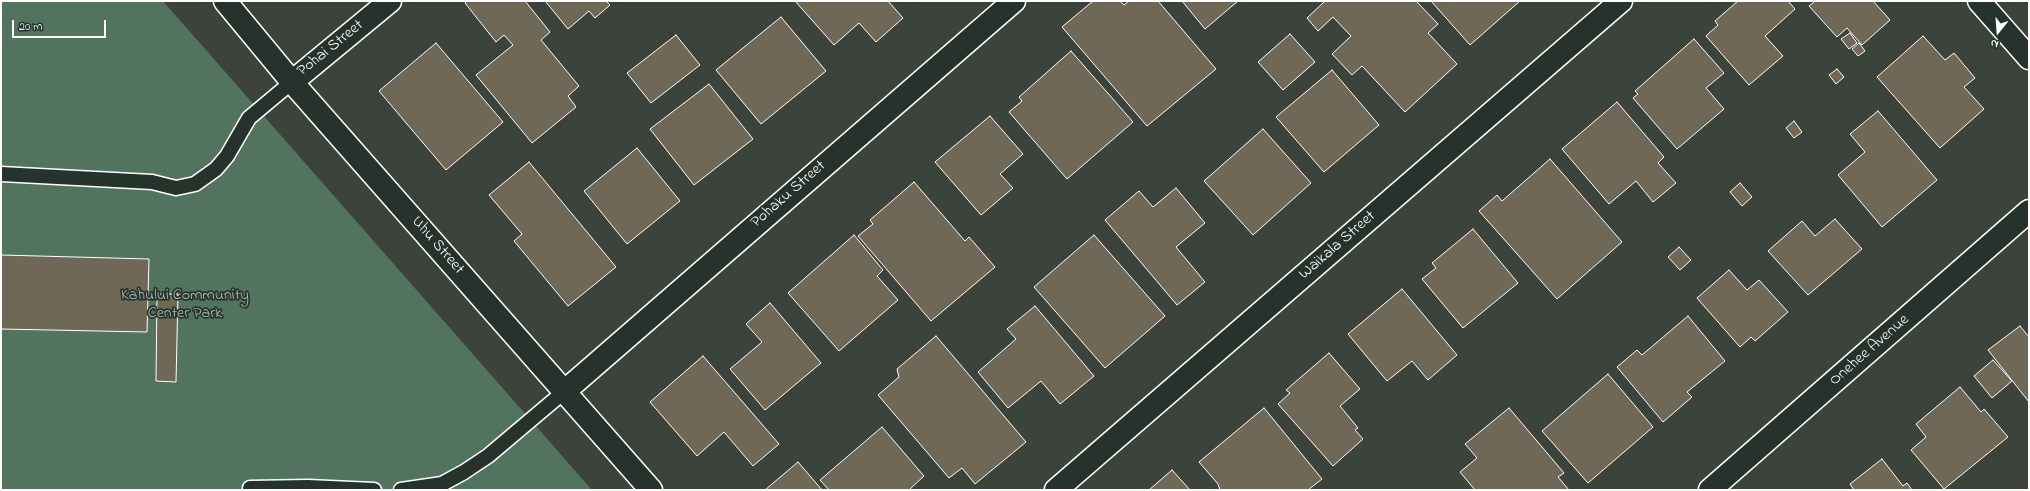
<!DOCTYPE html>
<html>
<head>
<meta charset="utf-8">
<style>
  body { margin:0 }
  #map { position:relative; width:2030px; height:491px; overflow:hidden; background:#3c433a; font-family:"Indie Flower",sans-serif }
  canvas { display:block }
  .frame { position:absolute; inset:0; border:2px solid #fff; pointer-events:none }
  .north { position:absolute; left:1978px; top:12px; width:40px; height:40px; -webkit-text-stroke:3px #26332d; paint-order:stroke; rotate:197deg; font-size:11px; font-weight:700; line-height:16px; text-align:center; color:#fff }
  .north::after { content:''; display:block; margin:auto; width:14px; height:18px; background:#fff; clip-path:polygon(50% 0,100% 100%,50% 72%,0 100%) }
  .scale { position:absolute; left:12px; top:20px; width:94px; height:18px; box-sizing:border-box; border:2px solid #fff; border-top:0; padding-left:5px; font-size:12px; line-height:14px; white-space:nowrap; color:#fff; -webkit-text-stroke:3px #26332d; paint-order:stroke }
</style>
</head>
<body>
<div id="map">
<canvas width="2030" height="491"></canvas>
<div class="frame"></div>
<div class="north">N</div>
<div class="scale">20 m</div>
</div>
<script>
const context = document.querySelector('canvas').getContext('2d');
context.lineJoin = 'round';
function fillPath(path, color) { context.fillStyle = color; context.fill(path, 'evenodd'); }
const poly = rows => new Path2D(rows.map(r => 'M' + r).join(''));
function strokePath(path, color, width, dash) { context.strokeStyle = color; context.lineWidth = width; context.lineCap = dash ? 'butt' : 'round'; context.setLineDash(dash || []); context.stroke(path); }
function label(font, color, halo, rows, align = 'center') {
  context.font = font + ' "Indie Flower",sans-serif'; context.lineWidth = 3.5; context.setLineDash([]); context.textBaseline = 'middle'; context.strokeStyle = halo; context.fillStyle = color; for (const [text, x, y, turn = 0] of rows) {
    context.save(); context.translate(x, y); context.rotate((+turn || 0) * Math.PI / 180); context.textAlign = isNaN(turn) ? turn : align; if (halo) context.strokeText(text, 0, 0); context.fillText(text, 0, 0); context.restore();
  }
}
fillPath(poly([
  [1,1,163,1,592,490,1,490]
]), '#52735d');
const building = poly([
  [467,1,525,1,550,32,541,40,579,86,568,96,576,107,532,143,476,75,513,45,504,35,496,42,465,3,467,1],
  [545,1,606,1,610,5,595,18,589,11,568,29,545,1],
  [795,1,888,1,903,18,876,42,859,23,834,45,795,1],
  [1093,1,1120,1,1124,5,1129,1,1158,1,1216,69,1147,126,1062,27,1093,1],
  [1182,1,1238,1,1205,29,1182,1],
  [1325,1,1416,1,1438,24,1428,33,1457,64,1405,112,1362,66,1352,75,1332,54,1351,36,1333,17,1318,31,1307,18,1325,1],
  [1431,1,1520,1,1470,45,1431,1],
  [1738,1,1788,1,1795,9,1765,36,1783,56,1749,85,1706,36,1718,25,1715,21,1738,1],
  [1813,1,1873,1,1890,20,1862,45,1847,28,1837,37,1809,6,1814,2,1813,1],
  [781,17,826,71,761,124,716,70,781,17],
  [1850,33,1857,43,1849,49,1841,39,1850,33],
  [1290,34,1315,62,1283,90,1258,62,1290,34],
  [676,35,700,65,651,103,627,73,676,35],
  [1923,36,1945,60,1954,53,1975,78,1964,87,1984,109,1940,148,1877,77,1923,36],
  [1694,39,1724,73,1706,88,1724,109,1677,149,1633,98,1638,94,1635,91,1694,39],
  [436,43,503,122,446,170,379,91,436,43],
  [1859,43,1865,51,1858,56,1852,49,1859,43],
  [1071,51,1133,122,1067,179,1009,112,1022,101,1019,97,1071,51],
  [1837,69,1844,77,1836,84,1829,75,1837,69],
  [1332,70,1379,125,1324,172,1276,117,1332,70],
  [709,84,753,139,694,185,650,129,709,84],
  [1617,102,1664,157,1658,163,1676,183,1653,202,1636,181,1609,204,1562,149,1617,102],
  [1878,111,1937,180,1882,227,1838,175,1865,152,1850,134,1878,111],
  [990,116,1023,154,1000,174,1013,188,981,215,935,162,990,116],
  [1794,121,1802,132,1794,138,1786,128,1794,121],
  [1263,129,1311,183,1253,235,1204,181,1263,129],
  [637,148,680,201,627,244,584,191,637,148],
  [1550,159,1622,242,1557,299,1479,211,1497,195,1502,201,1550,159],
  [529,162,616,267,568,306,514,241,522,234,489,195,529,162],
  [914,182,965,241,969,237,995,267,931,321,858,236,873,224,870,220,914,182],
  [1740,183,1752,197,1742,206,1730,192,1740,183],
  [1176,188,1205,223,1176,247,1205,282,1177,305,1105,220,1139,191,1153,207,1176,188],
  [1835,219,1862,249,1808,295,1768,251,1802,221,1815,236,1835,219],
  [1473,229,1518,283,1463,328,1422,279,1436,268,1432,263,1473,229],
  [854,235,883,270,877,276,898,300,839,351,788,293,854,235],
  [1094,235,1165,316,1105,368,1034,287,1094,235],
  [1679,247,1691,260,1680,270,1668,257,1679,247],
  [1,255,149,259,147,332,1,329,1,255],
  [1729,270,1747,290,1759,280,1788,312,1755,341,1751,337,1740,347,1697,298,1729,270],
  [1402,289,1457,355,1428,380,1412,361,1387,381,1348,334,1402,289],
  [157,294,178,294,176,382,156,381,157,294],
  [770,303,821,363,765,410,730,369,762,342,746,324,770,303],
  [1035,306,1094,376,1060,404,1041,381,1008,408,978,372,1016,339,1007,329,1035,306],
  [1688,316,1725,361,1687,392,1692,397,1663,422,1617,367,1637,350,1642,355,1688,316],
  [2020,326,2029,337,2029,402,1988,350,2020,326],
  [936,336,1026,442,975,484,962,468,949,478,878,395,899,377,897,369,936,336],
  [1329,353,1360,389,1340,406,1358,428,1355,430,1363,439,1333,466,1278,404,1290,393,1286,390,1329,353],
  [703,356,779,444,753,466,724,432,697,456,650,402,703,356],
  [1993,360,2012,381,1992,398,1974,376,1993,360],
  [1608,374,1653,427,1588,483,1542,431,1608,374],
  [1960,387,1981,412,1984,409,2008,437,1944,489,1911,450,1926,437,1916,424,1960,387],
  [1264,408,1322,479,1308,490,1220,490,1218,484,1199,462,1264,408],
  [1509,408,1564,473,1558,477,1569,490,1475,490,1460,472,1477,458,1465,444,1509,408],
  [882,427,924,476,909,490,829,490,820,480,882,427],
  [1882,459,1903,486,1907,483,1912,490,1854,490,1850,484,1882,459],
  [798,462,822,490,765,490,798,462],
  [1172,470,1190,490,1149,490,1172,470]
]);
fillPath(building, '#6f6857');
strokePath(building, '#fff', 1);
const lane = poly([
  [1,174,152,182,176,188,195,184,216,169,227,156,249,118,292,82],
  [250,488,308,487,374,490],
  [401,490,442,484,464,472,488,456,565,391]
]);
const street = poly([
  [225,1,292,82,651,490],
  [1979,1,2029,58],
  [292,82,390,1],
  [565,391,1014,1],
  [1056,490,1621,1]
]);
const secondary = poly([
  [1710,490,2029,211]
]);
strokePath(lane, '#fff', 17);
strokePath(street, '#fff', 25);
strokePath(secondary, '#fff', 25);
strokePath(lane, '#26332d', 14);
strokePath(street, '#26332d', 22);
strokePath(secondary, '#26332d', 22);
label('16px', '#fff', '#26332d', [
  ["Pohai Street",331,49,-39],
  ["Pohaku Street",789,195,-41],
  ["Uhu Street",437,246,49],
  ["Waikala Street",1338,246,-41],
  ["Onehee Avenue",1870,351,-41]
]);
label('16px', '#b1c0b6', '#26332d', [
  ["Kahului Community",185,296],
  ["Center Park",185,314]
]);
</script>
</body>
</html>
